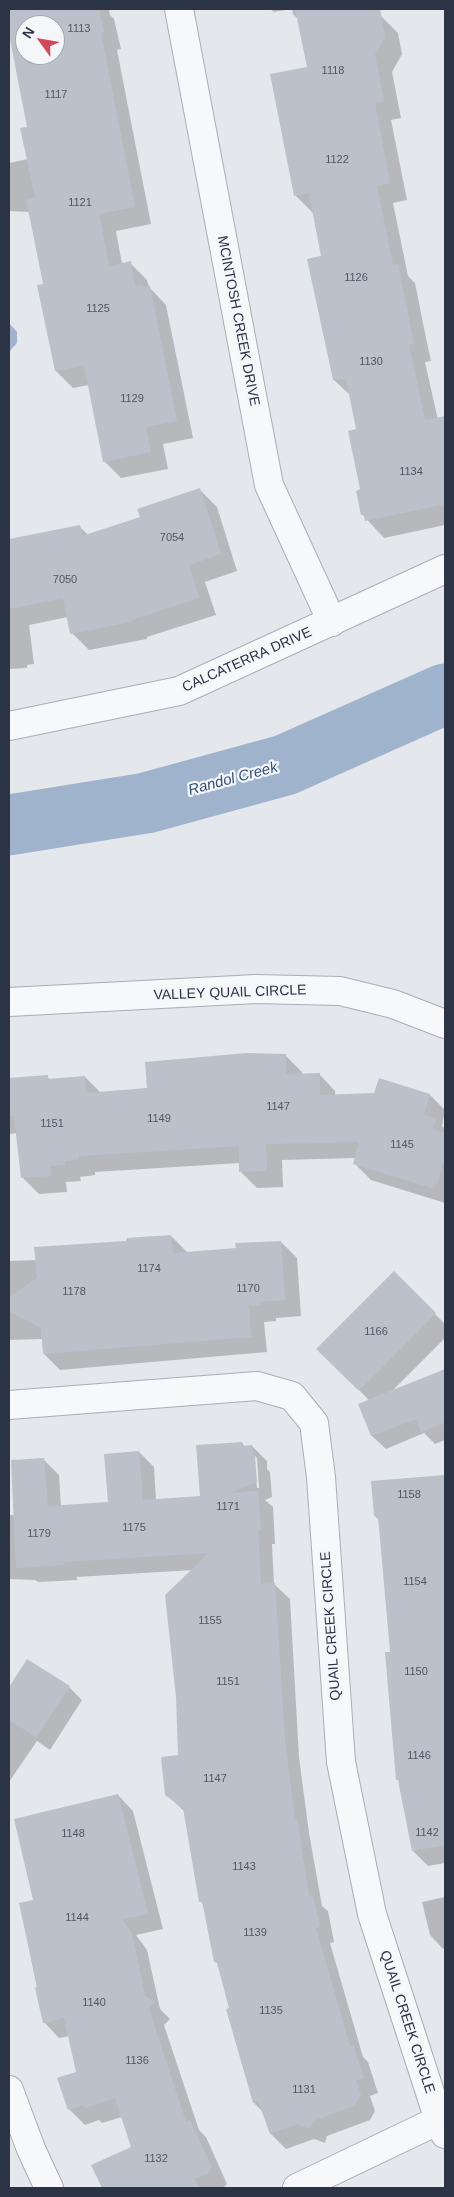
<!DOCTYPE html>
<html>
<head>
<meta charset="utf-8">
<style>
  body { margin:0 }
  #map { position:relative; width:454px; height:2197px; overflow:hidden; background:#e4e7ec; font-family:Helvetica,sans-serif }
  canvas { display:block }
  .frame { position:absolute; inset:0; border:10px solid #2b3445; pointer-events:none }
  .north { position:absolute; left:15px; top:15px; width:50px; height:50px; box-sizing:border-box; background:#f4f6f9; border:1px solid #a4a8b1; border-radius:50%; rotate:302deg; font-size:14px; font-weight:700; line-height:20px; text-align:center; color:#2b3445 }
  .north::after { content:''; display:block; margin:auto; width:18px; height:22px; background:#d1495b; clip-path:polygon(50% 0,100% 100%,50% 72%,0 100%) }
</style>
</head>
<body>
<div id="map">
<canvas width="454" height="2197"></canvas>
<div class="frame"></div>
<div class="north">N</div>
</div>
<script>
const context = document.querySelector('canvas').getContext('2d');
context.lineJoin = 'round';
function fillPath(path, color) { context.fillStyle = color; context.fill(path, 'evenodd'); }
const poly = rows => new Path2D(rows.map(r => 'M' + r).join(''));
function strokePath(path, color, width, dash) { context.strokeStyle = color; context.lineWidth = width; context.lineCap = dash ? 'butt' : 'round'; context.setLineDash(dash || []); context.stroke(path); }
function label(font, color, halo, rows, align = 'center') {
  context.font = font + ' Helvetica,sans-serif'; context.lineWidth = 4.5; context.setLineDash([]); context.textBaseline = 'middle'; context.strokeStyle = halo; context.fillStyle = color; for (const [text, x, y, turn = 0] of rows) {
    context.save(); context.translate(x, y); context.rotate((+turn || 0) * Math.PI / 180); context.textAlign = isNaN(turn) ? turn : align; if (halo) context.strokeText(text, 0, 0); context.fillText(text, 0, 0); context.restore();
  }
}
fillPath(poly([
  [9,323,17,332,17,343,9,352]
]), '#9fb4cc');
fillPath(poly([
  [9,9,109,9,110,15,114,19,121,49,117,50,151,224,116,231,122,264,130,263,147,280,149,287,166,305,193,438,163,444,168,469,121,478,104,461,89,385,73,388,56,371,44,285,30,212,9,211,9,163,28,159,29,128,9,28],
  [25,25,55,25,55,55,25,55],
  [270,9,372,9,374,17,381,16,398,33,402,54,392,72,401,118,391,120,407,200,393,203,408,276,415,283,426,338,431,361,425,362,438,420,445,428,445,525,384,538,362,514,358,430,351,396,334,380,322,257,313,213,296,196,271,75,308,68,298,19,293,14,292,9,274,12],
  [200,490,217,507,237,571,205,582,216,615,147,637,147,639,89,650,72,633,68,617,29,625,34,664,27,665,27,668,9,669,9,540,79,526,88,535,141,518],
  [285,1055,302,1072,302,1075,319,1074,335,1091,335,1096,430,1095,445,1110,442,1126,445,1129,445,1203,371,1180,355,1164,356,1158,282,1160,283,1187,257,1188,240,1171,240,1163,95,1172,95,1175,80,1177,81,1181,66,1182,67,1192,39,1194,23,1178,18,1133,9,1134,9,1080,47,1077,51,1080,85,1077,101,1093,148,1090],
  [171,1236,188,1253,237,1249,281,1242,297,1258,301,1316,276,1318,276,1321,264,1322,267,1352,60,1370,44,1354,43,1339,9,1340,9,1261,36,1260,127,1242],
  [394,1273,445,1324,445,1338,391,1392,445,1370,445,1440,435,1444,424,1433,386,1449,372,1436,360,1405,370,1401,318,1349],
  [242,1443,245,1447,252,1446,267,1461,267,1469,270,1472,272,1497,265,1500,273,1507,275,1544,272,1544,274,1584,290,1599,299,1757,309,1833,322,1906,328,1911,334,1942,330,1943,363,2057,368,2062,378,2093,370,2096,375,2111,370,2120,327,2136,325,2143,314,2139,286,2149,271,2134,263,2112,254,2103,228,2010,231,2009,204,1905,200,1901,185,1812,166,1794,179,1757,194,1570,76,1577,78,1580,38,1582,35,1580,9,1579,9,1515,15,1515,44,1460,59,1475,61,1506,109,1503,139,1452,154,1467,156,1500,201,1497],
  [254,1455,257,1458,259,1488,257,1488],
  [445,1476,445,1863,428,1866,413,1851,391,1653,380,1521,375,1516,372,1482],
  [27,1661,69,1687,82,1700,50,1750,37,1741,9,1782,9,1690],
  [118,1795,133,1811,163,1929,136,1935,147,1950,160,2009,170,2019,164,2025,199,2130,206,2137,227,2184,223,2188,103,2188,93,2166,132,2148,122,2117,102,2123,99,2120,85,2125,69,2109,78,2072,70,2036,59,2038,44,2022,20,1904,35,1900],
  [445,1897,445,1948,443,1949,430,1935,422,1902]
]), '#0003');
strokePath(poly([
  [9,825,146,803,285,765,445,694]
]), '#9fb4cc', 61);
fillPath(poly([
  [9,9,99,9,104,32,101,33,135,207,99,214,109,266,131,261,135,286,143,284,143,287,150,286,177,421,146,427,151,452,103,462,84,365,55,371,37,285,43,284,26,199,35,197,20,128,27,127,9,34],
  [25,25,55,25,55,55,25,55],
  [295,9,380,9,385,36,375,54,384,101,375,103,390,183,377,186,393,265,398,264,414,344,409,345,425,420,445,416,445,504,365,521,364,514,361,515,356,491,360,489,348,431,356,429,346,379,333,380,307,259,321,256,309,193,294,196,270,74,307,67],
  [200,488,221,554,189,565,199,598,131,620,131,622,70,634,63,598,9,609,9,539,80,525,82,536,140,517,137,509],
  [247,1053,286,1054,286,1074,320,1073,320,1095,374,1093,379,1078,430,1094,424,1115,436,1118,433,1129,445,1133,445,1156,437,1185,434,1183,432,1188,353,1164,359,1142,266,1144,267,1171,239,1172,239,1146,79,1156,79,1159,65,1161,65,1165,50,1166,51,1176,21,1178,14,1116,9,1117,9,1078,48,1075,48,1079,85,1076,86,1093,147,1088,145,1062],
  [171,1235,173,1253,236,1248,235,1243,281,1241,285,1300,260,1302,261,1305,249,1306,251,1337,43,1354,41,1328,9,1311,9,1297,37,1278,34,1247,126,1241,127,1238],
  [394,1271,436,1313,359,1391,316,1349],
  [445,1369,445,1422,421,1432,416,1419,371,1436,358,1404],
  [242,1442,243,1446,252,1445,253,1456,255,1456,257,1482,230,1493,258,1491,261,1529,258,1530,261,1584,275,1583,285,1741,295,1819,297,1818,309,1896,313,1895,320,1927,316,1928,350,2046,353,2045,364,2078,356,2081,361,2095,355,2105,313,2121,310,2129,298,2124,270,2134,258,2101,253,2103,226,2009,229,2008,217,1963,214,1962,202,1901,199,1902,183,1808,165,1795,161,1757,178,1755,176,1697,165,1595,209,1553,63,1562,65,1565,16,1568,11,1460,44,1458,48,1506,108,1502,104,1454,139,1451,143,1500,200,1496,196,1445],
  [445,1475,445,1845,412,1851,398,1780,396,1780,385,1652,390,1652,378,1516,374,1516,371,1481],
  [27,1659,70,1686,36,1737,9,1720,9,1687],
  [118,1794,148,1914,122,1919,132,1933,145,1996,155,2002,149,2009,186,2122,190,2120,212,2168,209,2170,210,2172,194,2179,200,2188,102,2188,91,2165,131,2147,115,2098,85,2108,84,2105,68,2110,57,2078,76,2072,64,2018,43,2023,35,1988,37,1987,19,1903,33,1900,14,1819]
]), '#bbc0ca');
const street = poly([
  [179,9,269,485,332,622],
  [9,726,179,691,445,569],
  [9,1002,256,989,340,991,393,1004,445,1024],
  [9,1405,257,1386,292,1396,314,1423,321,1477,341,1762,372,1914,439,2120,445,2134],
  [9,2090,31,2149,49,2188],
  [297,2188,439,2120]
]);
strokePath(street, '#a9aeb7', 30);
strokePath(street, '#f7f8fa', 28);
label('11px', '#4f5766', null, [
  ["1113",79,29],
  ["1118",333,71],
  ["1117",56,95],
  ["1122",337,160],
  ["1121",80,203],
  ["1126",356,278],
  ["1125",98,309],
  ["1130",371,362],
  ["1129",132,399],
  ["1134",411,472],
  ["7054",172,538],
  ["7050",65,580],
  ["1147",278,1107],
  ["1149",159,1119],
  ["1151",52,1124],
  ["1145",402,1145],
  ["1174",149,1269],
  ["1170",248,1289],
  ["1178",74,1292],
  ["1166",376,1332],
  ["1158",409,1495],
  ["1171",228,1507],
  ["1175",134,1528],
  ["1179",39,1534],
  ["1154",415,1582],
  ["1155",210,1621],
  ["1150",416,1672],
  ["1151",228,1682],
  ["1146",419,1756],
  ["1147",215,1779],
  ["1142",427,1833],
  ["1148",73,1834],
  ["1143",244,1867],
  ["1144",77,1918],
  ["1139",255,1933],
  ["1140",94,2003],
  ["1135",271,2011],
  ["1136",137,2061],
  ["1131",304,2090],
  ["1132",156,2159]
]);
label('14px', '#2b3445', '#f4f6f9', [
  ["MCINTOSH CREEK DRIVE",238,321,79],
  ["CALCATERRA DRIVE",247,660,-24],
  ["VALLEY QUAIL CIRCLE",230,993,-2],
  ["QUAIL CREEK CIRCLE",331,1626,-94],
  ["QUAIL CREEK CIRCLE",407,2022,72]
]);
label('italic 15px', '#34527a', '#f4f6f9', [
  ["Randol Creek",233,779,-15]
]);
</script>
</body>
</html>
